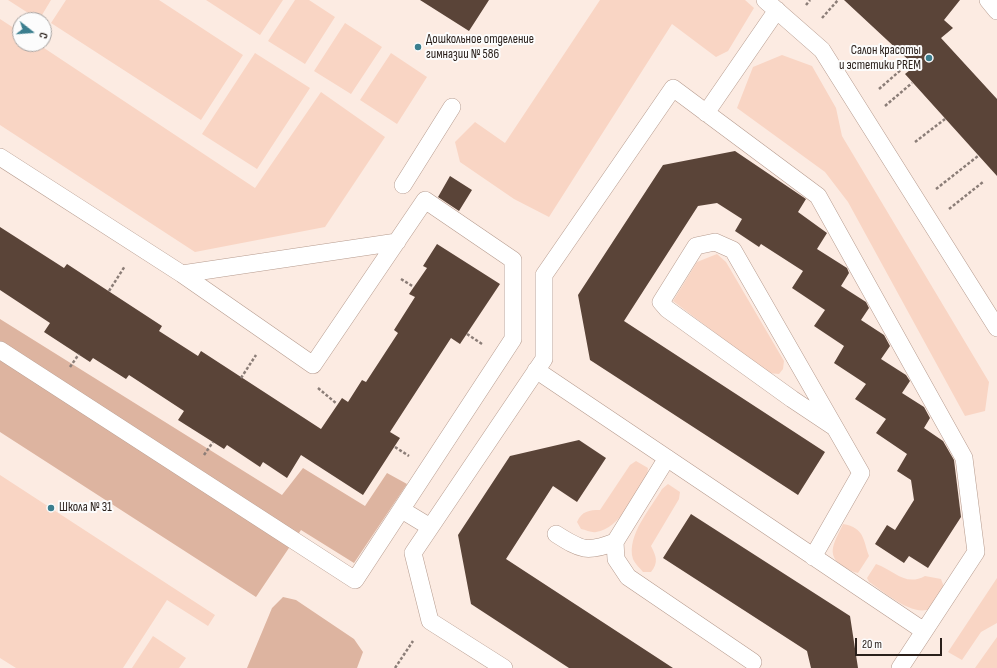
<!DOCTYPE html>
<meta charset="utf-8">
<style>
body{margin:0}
#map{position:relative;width:997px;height:668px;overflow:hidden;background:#fcebe2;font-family:"Sofia Sans Condensed",sans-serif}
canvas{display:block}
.north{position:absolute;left:12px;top:12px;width:40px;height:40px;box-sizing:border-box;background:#fcfcfc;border:1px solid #a8a4a2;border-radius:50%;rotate:107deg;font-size:11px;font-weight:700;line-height:16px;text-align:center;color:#2a201b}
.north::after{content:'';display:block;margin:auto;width:14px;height:18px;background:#3b7e8e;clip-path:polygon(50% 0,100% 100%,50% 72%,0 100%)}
.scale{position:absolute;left:855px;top:638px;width:87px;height:18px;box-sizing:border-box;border:2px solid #2a201b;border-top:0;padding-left:5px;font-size:12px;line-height:14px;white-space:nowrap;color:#2a201b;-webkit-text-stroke:3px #fcfcfc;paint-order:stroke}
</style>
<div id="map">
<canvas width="997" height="668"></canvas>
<div class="north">С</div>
<div class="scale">20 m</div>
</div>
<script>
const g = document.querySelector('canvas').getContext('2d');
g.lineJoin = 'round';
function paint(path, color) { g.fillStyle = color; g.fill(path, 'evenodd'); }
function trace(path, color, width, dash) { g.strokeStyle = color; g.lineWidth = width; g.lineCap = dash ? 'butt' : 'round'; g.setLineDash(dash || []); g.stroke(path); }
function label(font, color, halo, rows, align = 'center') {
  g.font = font + ' "Sofia Sans Condensed",sans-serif'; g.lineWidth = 4; g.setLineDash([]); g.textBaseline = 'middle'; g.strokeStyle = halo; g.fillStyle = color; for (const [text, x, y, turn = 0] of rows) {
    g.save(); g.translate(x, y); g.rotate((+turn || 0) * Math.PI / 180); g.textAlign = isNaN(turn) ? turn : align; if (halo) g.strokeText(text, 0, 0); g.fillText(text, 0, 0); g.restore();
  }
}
paint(new Path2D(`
 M8,0H51L39,20Z
 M66,0H159L243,55L201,120L51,23Z
 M206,0H283L260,35Z
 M295,0H309L335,17L305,64L268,41Z
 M600,0H745L754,8L728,51L716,57L672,24L549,217L514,199L460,162L455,142L475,122L505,143Z
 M0,19L20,32V44H38L255,188L321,92L385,137L325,227L195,252L0,125Z
 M345,23L382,47L351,94L314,71Z
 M255,53L310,88L257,169L202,134Z
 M391,53L427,77L397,124L360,100Z
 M782,55L812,66L836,108L842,136L989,382L985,411L965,416L848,202L825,172L737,108L753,67Z
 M717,254L726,262L784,361L783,369L779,374L768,373L673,301L697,262Z
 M636,461L648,468L647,476C634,495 621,528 596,532C592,533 586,530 581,529L577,522C582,511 589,510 600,510L630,465Z
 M0,475L215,615L208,626L167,600L123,668H16L0,658Z
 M668,484L680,492L679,499L651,546C656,556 659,562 651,572H643C640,568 635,564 633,559C626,536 651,508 662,489Z
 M843,524C865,528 863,540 869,556L858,573C852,572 848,569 843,566C824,555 836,540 843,524Z
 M876,564C894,570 905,587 925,576L941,579L944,587C942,592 940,600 937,604C919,624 885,592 869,582L867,578Z
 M997,578V623L981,632L962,660L948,652Z
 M153,636L186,658L179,668H132Z
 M997,637V668H975Z`), '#f9d5c4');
paint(new Path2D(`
 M0,319L282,495L303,468L365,506L387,473L407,484L354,563L301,530L256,597L0,432Z
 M283,597L296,600L354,639L363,652L357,668H247L272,608Z`), '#ddb4a0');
paint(new Path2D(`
 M420,0H489L469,31Z
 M844,0H960L944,20L953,28L941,38L997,99V176L905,74L915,66Z
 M735,151L806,199L798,212L827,233L817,249L847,268L849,273L841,286L866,302L869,308L861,320L884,335L890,346L881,359L906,375L910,381L902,393L924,407L930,418L924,428L943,441L954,460L961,517L928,568L909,556L904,563L875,544L887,525L895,530L914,500L911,480L897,471L907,454L876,433L886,419L855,399L866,384L834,363L844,346L814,326L825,310L792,288L803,271L761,244L759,247L735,231L742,219L717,203L698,206L624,321L825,452L798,495L590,360L578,295L663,165Z
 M450,176L472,190L459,211L438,197Z
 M0,227L64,268L67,264L162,326L159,331L198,356L201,351L321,429L342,398L348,402L362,380L366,382L398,333L394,330L415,297L409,294L427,268L423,266L437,244L500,284L460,344L451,338L390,432L400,438L363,495L301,455L287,478L263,462L260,467L227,445L224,449L178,420L184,411L129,375L126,379L93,358L90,362L44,332L50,323L0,290Z
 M579,440L606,458L577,502L553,486L506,559L673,668H569L471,604L458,535L510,456Z
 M691,514L850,616L858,668H811L807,651L663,558Z`), '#5a4438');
const lane = new Path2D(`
 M765,0L822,50L997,328
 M988,0L997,11
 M706,113L777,10
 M0,157L182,274L313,365L425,200L513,260V339L355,580L0,350
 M403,185L452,107
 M182,274L397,242
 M536,370L924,631
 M667,458L615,542L616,559L628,577L753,662
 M402,510L430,527
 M556,534C581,550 587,553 615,542
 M813,557L861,473L733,250L715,242L696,246L661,302L667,309L792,399L834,427
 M504,668L430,621L413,553L544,359V275L673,88L818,196L964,458L976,552L900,668`);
trace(lane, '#b69b8e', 18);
trace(new Path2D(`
 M806,5L810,0
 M822,18L838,0
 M879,89L910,62
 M885,106L912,83
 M915,142L945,119
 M936,189L978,156
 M949,209L983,182
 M401,279L414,287
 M109,291L125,266
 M467,334L482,344
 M70,367L79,354
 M241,378L256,355
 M318,388L337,404
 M395,447L409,456
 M204,455L213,442
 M395,668L413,641`), '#8b7d77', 2.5, [3, 2]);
trace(lane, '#fff', 17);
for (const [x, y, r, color] of [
 [418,47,4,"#3b7e8e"],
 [929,58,4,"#3b7e8e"],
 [51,508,4,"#3b7e8e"]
]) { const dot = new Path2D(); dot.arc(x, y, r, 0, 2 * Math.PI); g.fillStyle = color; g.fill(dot); trace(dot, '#fcfcfc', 1.5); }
label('13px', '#2a201b', '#fcfcfc', [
 ["Дошкольное отделение",426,40],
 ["гимназии № 586",426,55],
 ["Салон красоты",921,51,"right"],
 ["и эстетики PREM",921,66,"right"],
 ["Школа № 31",59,508]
], 'left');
</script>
